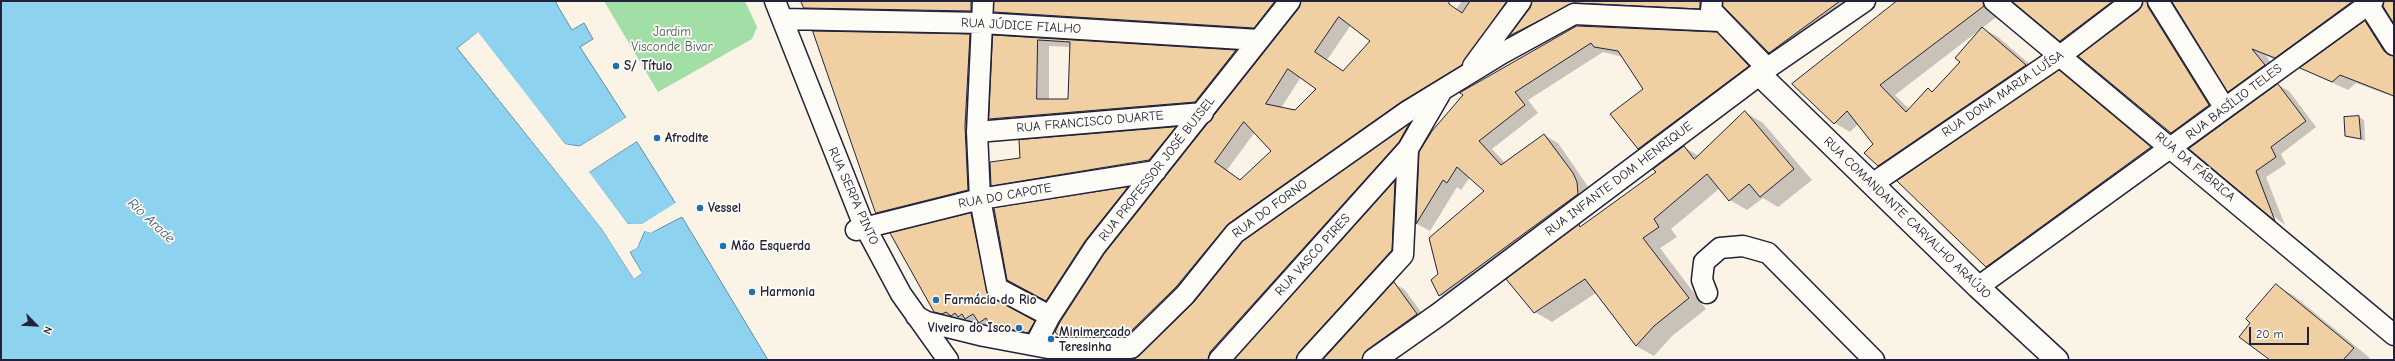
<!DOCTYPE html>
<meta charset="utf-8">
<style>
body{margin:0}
#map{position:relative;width:2395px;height:361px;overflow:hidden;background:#faf3e6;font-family:"Comic Neue",sans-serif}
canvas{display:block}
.frame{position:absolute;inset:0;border:2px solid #22223b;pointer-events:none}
.north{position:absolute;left:16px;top:305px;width:40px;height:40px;-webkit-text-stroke:3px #fdfcf7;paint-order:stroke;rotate:114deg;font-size:11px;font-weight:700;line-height:16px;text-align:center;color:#22223b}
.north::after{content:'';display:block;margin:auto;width:14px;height:18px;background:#22223b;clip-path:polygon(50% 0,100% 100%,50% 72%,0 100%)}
.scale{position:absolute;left:2249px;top:327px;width:60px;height:18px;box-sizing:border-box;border:2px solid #22223b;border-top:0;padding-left:5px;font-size:12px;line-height:14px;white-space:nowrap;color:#22223b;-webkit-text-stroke:3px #fdfcf7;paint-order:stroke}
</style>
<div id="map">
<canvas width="2395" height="361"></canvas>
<div class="frame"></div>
<div class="north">N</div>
<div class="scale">20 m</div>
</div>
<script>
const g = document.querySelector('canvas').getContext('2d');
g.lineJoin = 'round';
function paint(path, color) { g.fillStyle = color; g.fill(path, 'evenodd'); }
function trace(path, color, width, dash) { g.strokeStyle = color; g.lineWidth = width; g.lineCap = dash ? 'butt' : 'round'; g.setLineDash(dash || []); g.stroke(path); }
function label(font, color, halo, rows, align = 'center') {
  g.font = font + ' "Comic Neue",sans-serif'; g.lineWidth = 3.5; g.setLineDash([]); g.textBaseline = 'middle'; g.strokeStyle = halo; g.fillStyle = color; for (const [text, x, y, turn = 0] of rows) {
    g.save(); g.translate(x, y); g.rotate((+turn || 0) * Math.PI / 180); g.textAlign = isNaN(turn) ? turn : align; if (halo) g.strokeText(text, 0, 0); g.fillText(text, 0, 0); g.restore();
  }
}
paint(new Path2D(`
 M604,1H745L757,27L752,39L658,92Z`), '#a1dfa7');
const water = new Path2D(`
 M1,1H558L556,3L572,30L584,23L593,39L580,47L626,118L580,146L565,144L477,33L457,48L602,229L634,279L642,273L630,252L637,248L645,231L651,233L682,217L768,360H1Z
 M637,142L676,204L641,225L628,224L589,173Z`);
paint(water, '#8dd2ef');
trace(water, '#628ca7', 1);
paint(new Path2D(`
 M478,32L565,144L579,147L627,117V119L580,148L564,146L477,35L460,48L604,228L635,276L640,273L628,251L635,246L644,230L650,231L669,221L651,233L644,231L637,248L629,252L642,273L634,279L602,229L458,48Z
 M637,140L589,172L628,224H642L677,202V206L641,227L627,226L587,173Z`), '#faf3e6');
paint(new Path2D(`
 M802,1H984V20L822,17L805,7Z
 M994,1H1296L1267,35L1008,19L995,12Z
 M1301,1H1443L1456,9L1462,1H1527L1475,72L1241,231L1140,343H1073L1060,336L1300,9ZM1351,25L1371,41L1344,72L1327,60ZM1301,77L1318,89L1296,111L1281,108ZM1255,132L1273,151L1241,181L1227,170Z
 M1533,1H1716L1713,15L1588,9L1523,43L1511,36Z
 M1724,1H1863L1782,60L1769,52Z
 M1899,1H2004L1999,15L1895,95L1909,109L1928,89L1933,92L1961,62L1982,28L1998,37L2041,74L1894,174L1878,165L1875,144L1858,124L1850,132L1835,123Z
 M2013,1H2140L2076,49L2061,41Z
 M2144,1H2167L2224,114L2187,142L2171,133L2140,10Z
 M2173,1H2374L2291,66L2266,56L2279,74L2244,100L2229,91Z
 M2365,22L2380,31L2394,52V97L2356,83L2348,90L2301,68Z
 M1577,27L1716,33L1730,42L1762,74L1652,157L1638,149L1644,89L1623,57L1603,52L1528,100L1538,113L1492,149L1505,163L1544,135L1558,143L1591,191L1454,303L1440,295L1433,280L1439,275L1486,191L1470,177L1461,190L1457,187L1430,231L1417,224L1420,153Z
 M970,35L986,45L984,199L893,222L877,213Z
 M994,36L1236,51L1247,57L1207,108L1001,125L990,119ZM1049,46L1071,47L1069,100H1049Z
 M2059,72L2076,81L2167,157L2003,275L1987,266Z
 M2278,85L2289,91L2316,127L2281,154L2286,164L2266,177L2285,225L2190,149Z
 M1745,112L1763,123L1812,180L1778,207L1763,198L1747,210L1730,200L1720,188L1671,229L1677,237L1660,248L1706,309L1672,336L1654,356L1636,346L1596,293L1552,322L1535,312L1579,226L1581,227L1657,173L1684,147L1699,156Z
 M2359,117L2364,120L2365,141L2346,135Z
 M1409,126L1419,131L1220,360H1132L1140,357L1195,303L1244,242Z
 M1175,128L1191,137L1165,169L1008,194L992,185L1021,159L1020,141Z
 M1395,182L1405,188L1402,256L1308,360H1236Z
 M1128,188L1138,194L1057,306L1019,286L995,209Z
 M971,214L983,221L1000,302L1046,329L1041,339L1003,332L995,327L992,329L982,324L978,326L966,321L964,322L957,319H948L935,311Z
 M1394,284L1404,289L1427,320L1375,360H1324Z
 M2277,286L2293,295L2370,358L2368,360H2272Z`), '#0003');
const building = new Path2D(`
 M801,1H971V11L804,8Z
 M994,1H1275L1254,28L994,12Z
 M1301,1H1449V4L1462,13L1470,1H1507L1462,65L1401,102L1228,224L1176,287L1126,336H1059L1055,332L1060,322L1104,254L1299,8ZM1339,17L1370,41L1343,71L1315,52ZM1288,69L1316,89L1295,110L1266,104ZM1244,122L1271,151L1240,180L1215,162Z
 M1532,1H1700V9L1574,3L1509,36L1530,8Z
 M1723,1H1840L1769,53L1723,6Z
 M1897,1H1983L1984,6L1880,85L1906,112L1928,88L1932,92L1960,62L1955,58L1982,27L2026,65L1878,166L1864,153L1873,144L1847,111L1834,124L1792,84Z
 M2012,1H2113L2060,41Z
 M2143,1H2147L2148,7L2209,105L2171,133L2078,56L2139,10Z
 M2172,1H2353L2275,58L2252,49L2265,65L2228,92Z
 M2384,1H2394V24L2383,6Z
 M2365,21L2384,51L2394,56V96L2340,75L2332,82L2300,68Z
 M1577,26L1717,32L1749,66L1638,149L1610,114L1643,89L1618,51L1594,47L1591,43L1515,92L1525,105L1479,141L1501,165L1544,134L1573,173L1577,182L1578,194L1439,296L1431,280L1438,274L1429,238L1484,191L1457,167L1447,183L1443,180L1416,224L1419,152L1432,131L1463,95L1460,93Z
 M813,31L970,34L965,126L968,190L876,213Z
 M993,35L1236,50L1195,102L989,119ZM1038,40L1070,42L1068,99H1037Z
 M2059,70L2151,147L1986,267L1897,181Z
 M2278,84L2306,121L2271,147L2276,157L2256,171L2275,221L2189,149Z
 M1745,111L1794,169L1760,197L1749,184L1729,201L1707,174L1654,219L1659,227L1643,238L1689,298L1654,326L1636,346L1585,279L1534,313L1506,279L1579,224L1580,227L1656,172L1653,169L1684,146L1694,159Z
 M2359,116L2361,139L2345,136L2344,117Z
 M1409,124L1399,142L1210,352L1208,360H1082H1131L1139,356L1194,302L1243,241Z
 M1176,127L1149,160L991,186L990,162L1020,158L1019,140Z
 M1395,181L1392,250L1299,352L1296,360H1234Z
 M1128,187L1085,241L1046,301L1007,280L994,208Z
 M971,213L988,295L1035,321L1028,333L990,325L986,318L979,323L973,314L965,319L962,314L958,317L955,313L951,316L946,312L942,314L934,312L890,233Z
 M1394,282L1417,314L1367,350L1362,360H1323Z
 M2276,284L2354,348L2343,360H2270L2239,337L2250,323L2246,319Z`);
paint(building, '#f0d0a2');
trace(building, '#22223b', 1);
const minor = new Path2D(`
 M775,1L862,221L901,294L948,360
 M983,1L977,132L980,199L997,288L1050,316
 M1712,1L1711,10L1767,68
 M1994,1L2394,335
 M2158,1L2224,107
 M2366,1L2394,45
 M783,19L982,23L1259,40
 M1473,66L1521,1
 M1759,74L1865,1
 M977,132L1203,113
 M1872,184L2060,56L2132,1
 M856,230L980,199L1156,171
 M1978,287L2373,1
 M1707,293L1702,280L1704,262L1720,248L1743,246L1768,253L1874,360
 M916,316L927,322L984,336L1048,348
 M1035,345L1050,316L1095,247L1290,1
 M1049,348H1131L1185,295L1235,233L1408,111L1501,54L1574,14L1720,21
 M1219,360L1408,149
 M1307,360L1403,255L1408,149L1440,94`);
const major = new Path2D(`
 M1374,360L1438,315L1759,74L1978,287L2057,360`);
trace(minor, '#22223b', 23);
trace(major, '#22223b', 25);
trace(minor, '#fdfcf7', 20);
trace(major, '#fdfcf7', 22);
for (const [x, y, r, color] of [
 [616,66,4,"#1f6fb2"],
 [657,138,4,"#1f6fb2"],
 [700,208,4,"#1f6fb2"],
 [723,246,4,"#1f6fb2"],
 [752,292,4,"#1f6fb2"],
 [936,300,4,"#1f6fb2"],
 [1019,328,4,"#1f6fb2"],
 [1051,339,4,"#1f6fb2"]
]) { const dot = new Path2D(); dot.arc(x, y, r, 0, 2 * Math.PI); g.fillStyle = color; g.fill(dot); trace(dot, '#fdfcf7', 1.5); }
label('13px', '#22223b', '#fdfcf7', [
 ["RUA JÚDICE FIALHO",1021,26,3],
 ["RUA DONA MARIA LUÍSA",2003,94,-34],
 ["RUA BASÍLIO TELES",2234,102,-37],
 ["RUA FRANCISCO DUARTE",1090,122,-5],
 ["RUA DA FÁBRICA",2195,167,40],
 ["RUA PROFESSOR JOSÉ BUISEL",1157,169,-52],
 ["RUA INFANTE DOM HENRIQUE",1619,179,-37],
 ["RUA SERPA PINTO",853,196,66],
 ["RUA DO CAPOTE",1005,196,-10],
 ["RUA DO FORNO",1270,209,-36],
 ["RUA COMANDANTE CARVALHO ARAÚJO",1907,218,44],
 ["RUA VASCO PIRES",1313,255,-48]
]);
label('13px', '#485b5b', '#fdfcf7', [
 ["Jardim",672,32],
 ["Visconde Bivar",672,47]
]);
label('bold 13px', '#22223b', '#fdfcf7', [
 ["S/ Título",624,66],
 ["Afrodite",665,138],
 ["Vessel",708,208],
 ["Mão Esquerda",731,246],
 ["Harmonia",760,292],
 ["Farmácia do Rio",944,300],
 ["Viveiro do Isco",1011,328,"right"],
 ["Minimercado",1059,332],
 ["Teresinha",1059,347]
], 'left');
label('italic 14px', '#425771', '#fdfcf7', [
 ["Rio Arade",151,221,43]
]);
</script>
